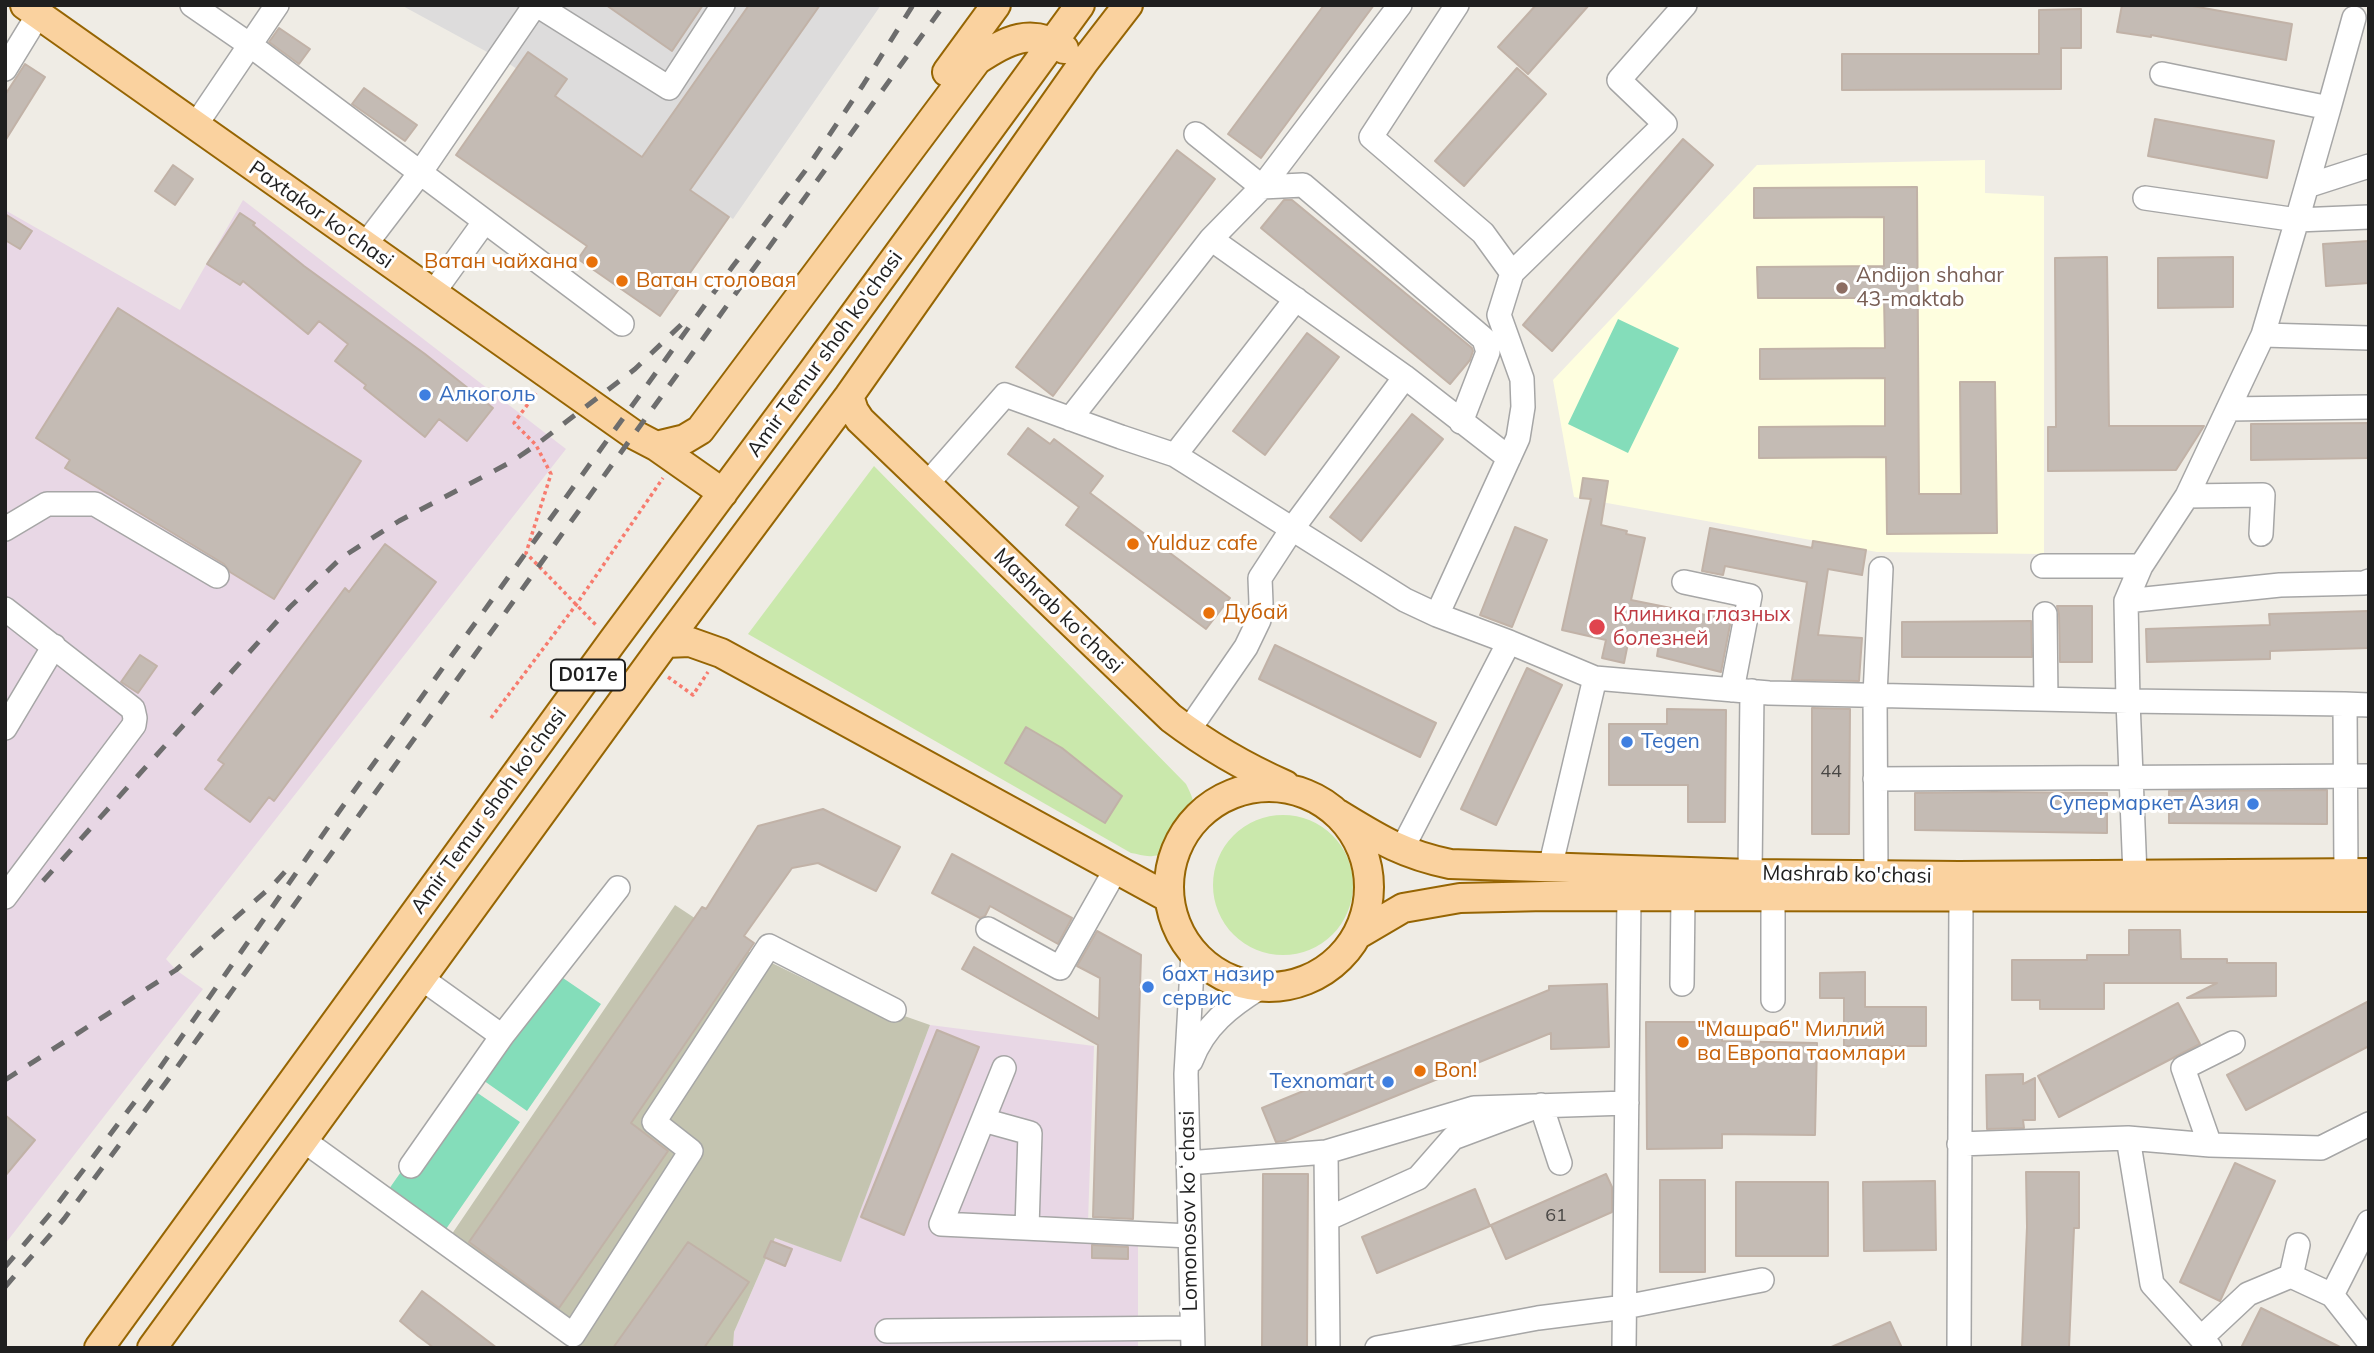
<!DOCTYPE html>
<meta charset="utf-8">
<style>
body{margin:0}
#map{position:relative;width:2374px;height:1353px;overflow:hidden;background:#efece5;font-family:Mulish,sans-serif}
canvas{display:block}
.frame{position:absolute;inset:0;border:7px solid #1f1f1f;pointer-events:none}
</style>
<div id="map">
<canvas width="2374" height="1353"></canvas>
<div class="frame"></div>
</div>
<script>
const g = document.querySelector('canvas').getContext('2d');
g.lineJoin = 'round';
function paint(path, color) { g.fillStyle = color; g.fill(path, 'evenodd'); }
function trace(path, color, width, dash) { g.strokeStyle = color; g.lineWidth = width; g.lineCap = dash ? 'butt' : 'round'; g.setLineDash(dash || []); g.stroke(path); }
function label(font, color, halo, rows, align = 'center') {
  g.font = font + ' Mulish,sans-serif'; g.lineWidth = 6; g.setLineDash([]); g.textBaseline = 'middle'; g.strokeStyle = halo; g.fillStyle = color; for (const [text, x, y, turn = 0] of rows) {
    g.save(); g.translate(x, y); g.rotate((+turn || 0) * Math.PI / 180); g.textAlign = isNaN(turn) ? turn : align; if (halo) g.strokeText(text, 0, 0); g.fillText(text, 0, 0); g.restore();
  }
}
paint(new Path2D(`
 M401,5H881L733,219L511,65Z`), '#dddcdc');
paint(new Path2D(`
 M243,200L566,449L166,959L176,970L203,989L5,1244V210L180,310Z
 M930,1025L1094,1046L1088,1222L1138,1225V1348H733L734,1332L775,1238L841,1261Z`), '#e8d7e5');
paint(new Path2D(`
 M1985,160V193L2044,196V554L1877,552L1574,497L1553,380L1757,165Z`), '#fefedf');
paint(new Path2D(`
 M675,905L737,946L819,986L930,1025L841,1262L775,1238L734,1332L733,1348H575L439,1253Z`), '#c4c4b0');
paint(new Path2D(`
 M874,466L1186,784C1191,794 1196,804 1194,816C1191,834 1172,855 1153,856C1146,857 1138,854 1131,853L748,634Z
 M1213 885a70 70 0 1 1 140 0a70 70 0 1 1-140 0Z`), '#cae8ac');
paint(new Path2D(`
 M1618,319L1679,348L1628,453L1568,424Z
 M544,965L601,1004L527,1111L470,1071Z
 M463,1083L520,1122L446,1229L389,1189Z`), '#84ddba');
const building = new Path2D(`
 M606,5H703L672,51Z
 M749,5H820L690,190L729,217L660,316L578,259L587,246L456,155L528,52L567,79L555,96L642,157Z
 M1324,5H1374L1261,158L1228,134Z
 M1536,5H1589L1528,74L1498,47Z
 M2122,5H2187L2292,24L2286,60L2151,35V37L2117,32Z
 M2081,9V48H2061V89L1842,90V54H2039V10Z
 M279,28L310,49L299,64L269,42Z
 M25,64L45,77L5,141V95Z
 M1517,68L1546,94L1464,186L1435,161Z
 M364,88L417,125L405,141L352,104Z
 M2155,119L2274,141L2267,178L2148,156Z
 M1683,139L1713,165L1552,351L1523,325Z
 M1177,150L1215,179L1053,396L1016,367Z
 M173,165L193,179L175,205L155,191Z
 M1917,187L1919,494H1961L1960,382H1995L1997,533L1887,534L1886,457L1759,458V427L1885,426V378L1760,379V349L1885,348L1884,298H1758L1757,267L1884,266V217L1754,218V188Z
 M1284,200H1292L1472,348L1473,351L1470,360L1450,384L1261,228Z
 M240,213L255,223L253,225L304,266L425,354L493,408L467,441L439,419L425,437L364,388L366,385L335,361L348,344L319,321L308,334L243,281L240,285L207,264Z
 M5,214L32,231L20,249L5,240Z
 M2369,241V283L2326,286L2323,244Z
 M2107,257L2109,426H2204L2176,470L2048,471V427H2056L2055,258Z
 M2233,257V307L2158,308V258Z
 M118,308L361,461L274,599L230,572L224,564L65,468L70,460L36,438Z
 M1307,333L1339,357L1265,455L1233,431Z
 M1412,414L1443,439L1361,541L1330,517Z
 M2369,423V458L2251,460V424Z
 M1028,428L1050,444L1054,439L1103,476L1090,493L1230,598L1206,629L1066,525L1079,507L1008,454Z
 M1583,478L1608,481L1601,525L1627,531L1626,534L1645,538L1631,600L1731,620L1721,672L1657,656L1659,644L1629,638L1624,663L1602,658L1606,640L1562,630L1591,499L1580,498Z
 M1515,527L1547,540L1512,627L1480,615Z
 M1710,528L1812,548L1813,541L1866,550L1862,575L1828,569L1818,635L1862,638L1859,681L1792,680L1807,582L1725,566L1723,575L1702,571Z
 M385,544L436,582L274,801L269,797L250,822L205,789L224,764L218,760L345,588L349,592Z
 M2057,606H2092V662H2060L2059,614Z
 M2369,611V648L2270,651V659L2147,662L2146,629L2270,625L2269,614Z
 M2031,621L2032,657H1902V622Z
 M1275,645L1436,723L1420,757L1259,679Z
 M140,655L157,666L138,693L121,682Z
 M1527,668L1562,685L1496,825L1461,809Z
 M1812,708L1850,709L1849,834H1812Z
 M1667,709L1726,710L1725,822H1688V785H1609V724H1667Z
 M1026,727L1062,748L1122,796L1105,823L1005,763Z
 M2327,790V824L2169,823V791Z
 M1994,792L2107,793V833L1915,830V793Z
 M823,809L900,847L876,891L818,863L792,868L744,936L754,943L631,1123L668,1151L559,1308L469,1242L702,907L706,909L758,826Z
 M952,854L1072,918L1058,944L990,906L985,916L980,918L932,893Z
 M2129,930H2180L2181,959H2227V963H2276V996L2187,998L2217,983H2104V1009H2040V1000H2012V960H2087V955H2129Z
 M1097,931L1141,955L1133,1219L1093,1217L1098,1045L962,969L974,947L1099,1019L1100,978L1077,966Z
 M1865,972V1007H1926V1046H1844V998H1820V973Z
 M1607,984L1609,1047L1551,1049V1033L1285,1141L1276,1142L1262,1108L1549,990V986Z
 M2369,1001V1046L2246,1110L2227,1075Z
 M2178,1003L2200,1044L2059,1117L2038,1076Z
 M1646,1022H1722V1041L1817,1043L1815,1135L1722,1134V1148L1647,1149Z
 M937,1030L979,1047L904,1235L861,1217Z
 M2023,1074V1084L2035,1078V1120H2023L2024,1128L1987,1129L1986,1075Z
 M5,1115L35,1140L5,1176Z
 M2235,1163L2275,1181L2220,1301L2180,1282Z
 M2026,1172H2079V1228H2074L2069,1348H2022L2027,1227Z
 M1263,1174H1308L1307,1348H1262Z
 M1606,1174L1612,1187V1212L1506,1259L1491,1225Z
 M1660,1180H1705V1272H1660Z
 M1935,1181L1936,1250L1864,1251L1863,1182Z
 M1736,1182H1828V1256H1736Z
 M1475,1189L1490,1226L1377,1273L1362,1237Z
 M771,1241L792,1249L785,1266L764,1257Z
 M688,1242L749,1282L704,1348H613Z
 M1092,1245L1128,1247V1259L1092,1258Z
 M422,1291L442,1306L497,1348H434L418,1336L400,1321Z
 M2261,1308L2342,1348H2241Z
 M1890,1322L1902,1348H1829Z`);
paint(building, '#c4bbb4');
trace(building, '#c1b2a7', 2);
const minor = new Path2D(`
 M192,5L250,45L622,324
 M537,5L669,88L723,5
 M1457,5L1371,137L1483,233L1512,273L1499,315L1522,379L1523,407L1518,438L1437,615L1509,642L1595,678
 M5,69L38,15
 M2162,74L2329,108L2297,220L2369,217
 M2329,108L2354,18
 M195,126L277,5
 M1196,134L1262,187L1303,185L1484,339L1488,352L1461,422
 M2307,186L2369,166
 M2145,198L2297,220L2263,335
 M1211,239L1262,187L1400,5
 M365,245L420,173L535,5
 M1512,273L1665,124L1619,80L1685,5
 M433,293L485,221
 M2228,409L2369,407
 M1070,419L1211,239L1405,377L1509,458
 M1175,455L1296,299
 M927,484L1005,395L1121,437L1175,455L1405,600L1437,615
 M2187,496L2263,495L2261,534
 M5,529L47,504H95L217,576
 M2043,566H2141
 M1684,582L1750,596L1732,690
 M2126,601L2280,585L2364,583L2369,581
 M5,609L133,709L135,718L134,725L5,897
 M2045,614L2046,699
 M2345,704L2128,701L2126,601L2141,566L2187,496L2263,335L2369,338
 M5,728L54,646
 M1188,731L1246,647L1259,620L1261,603L1260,578L1292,529L1405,377
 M1875,779L2369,776
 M1401,851L1509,642
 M1550,868L1595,678L1769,693L2128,701L2135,875
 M2346,873L2345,704L2369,705
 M1750,874L1752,691
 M1876,874L1875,695L1881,569
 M1773,897V1000
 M988,929L1060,968L1116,869
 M421,978L502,1036
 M1682,984L1683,897
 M1191,1061C1204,1026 1230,1006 1261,987
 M983,1120L1004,1068
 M2128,1138L2210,1145L2321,1148L2369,1124
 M303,1140L573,1335L691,1151L654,1122L769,946L894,1010
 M1959,1144L2128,1138L2152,1284L2210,1348
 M2210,1145L2183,1068L2233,1043
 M1326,1152L1474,1108L1627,1103
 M1188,1163L1326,1152L1328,1348
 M411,1166L502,1036L618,888
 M1327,1219L1418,1178L1453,1138L1541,1105L1560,1163
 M1027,1228L1030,1133L983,1120L941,1224C1024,1228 1107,1232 1190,1236
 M2298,1245L2291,1276L2332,1295L2369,1342
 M2332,1295L2369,1222
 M887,1331L1192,1328
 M2201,1338L2248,1294L2291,1276
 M1193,1348L1186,1074L1193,952
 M1377,1348L1538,1318L1625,1307L1762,1280
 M1624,1348L1629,897
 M1959,1348L1961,898`);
const major = new Path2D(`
 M25,5L633,434L656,446L723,493
 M947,72L996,5
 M849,396L854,411L860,420L1171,718C1208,746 1242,766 1285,785
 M656,446L685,439L700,430L977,60C1007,40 1031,27 1064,49
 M665,643L690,642L721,653L1169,898
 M1169 887a100 100 0 1 1 200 0a100 100 0 1 1-200 0Z
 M1338,814C1379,839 1402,854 1450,864L1750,874L1959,876L2369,873
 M1357,935L1403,908L1460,898L1546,896L2369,897
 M99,1348L612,642L813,371L1080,5
 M152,1348L665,643L849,396L1084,62L1128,5`);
trace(minor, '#a6a6a6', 26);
trace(major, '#966503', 32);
trace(new Path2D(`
 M536,393L514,423L536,445L551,474L526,553L597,626
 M668,677L693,695L708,672
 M491,718L576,605L663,478`), '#f77b6e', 3.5, [3.5, 3.5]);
trace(minor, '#fff', 23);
trace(major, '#fad29f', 28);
trace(new Path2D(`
 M43,881L290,607L341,558L399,521L511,462L536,445L635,369L685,321
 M5,1080L176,970L273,885L291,865
 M5,1267L50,1214L155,1075L338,813L733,266L805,171L863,85L913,5
 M5,1287L64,1219L167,1081L944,5`), '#6d6d6d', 5, [14, 14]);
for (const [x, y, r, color] of [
 [592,262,7,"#e8710a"],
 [622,281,7,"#e8710a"],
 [1842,288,7,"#8d6e63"],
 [425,395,7,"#3f7fe0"],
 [1133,544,7,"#e8710a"],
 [1209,613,7,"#e8710a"],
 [1597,627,9,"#e0444e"],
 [1627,742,7,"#3f7fe0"],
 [2253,804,7,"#3f7fe0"],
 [1148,987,7,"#3f7fe0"],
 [1683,1042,7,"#e8710a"],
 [1420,1071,7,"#e8710a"],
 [1388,1082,7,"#3f7fe0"]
]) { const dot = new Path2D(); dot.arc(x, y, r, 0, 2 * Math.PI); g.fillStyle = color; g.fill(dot); trace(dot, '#fff', 2.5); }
label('18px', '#484644', null, [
 ["44",1831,772],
 ["61",1556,1216]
]);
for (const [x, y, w] of [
 [588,675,74]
]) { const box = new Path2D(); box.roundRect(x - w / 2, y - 15.5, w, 31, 5); g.fillStyle = '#fff'; g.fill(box); trace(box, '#1f1f1f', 2); }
label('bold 19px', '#1f1f1f', null, [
 ["D017e",588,675]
]);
label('21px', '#1f1f1f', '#fff', [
 ["Paxtakor ko'chasi",321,215,35],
 ["Amir Temur shoh ko'chasi",825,354,-54],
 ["Mashrab ko'chasi",1058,611,44],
 ["Amir Temur shoh ko'chasi",489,811,-54],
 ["Mashrab ko'chasi",1847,875,1],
 ["Lomonosov koʻchasi",1189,1211,-91]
]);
label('21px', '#c56008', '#fff', [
 ["Ватан чайхана",578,262,"right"],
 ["Ватан столовая",636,281],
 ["Yulduz cafe",1147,544],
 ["Дубай",1223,613],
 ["\"Машраб\" Миллий",1697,1030],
 ["ва Европа таомлари",1697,1054],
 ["Bon!",1434,1071]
], 'left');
label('21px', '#785e54', '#fff', [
 ["Andijon shahar",1856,276],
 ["43-maktab",1856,300]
], 'left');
label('21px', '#366cbe', '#fff', [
 ["Алкоголь",439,395],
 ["Tegen",1641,742],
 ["Супермаркет Азия",2239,804,"right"],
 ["бахт назир",1162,975],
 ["сервис",1162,999],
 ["Texnomart",1374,1082,"right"]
], 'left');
label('21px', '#be3a42', '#fff', [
 ["Клиника глазных",1613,615],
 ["болезней",1613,639]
], 'left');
</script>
